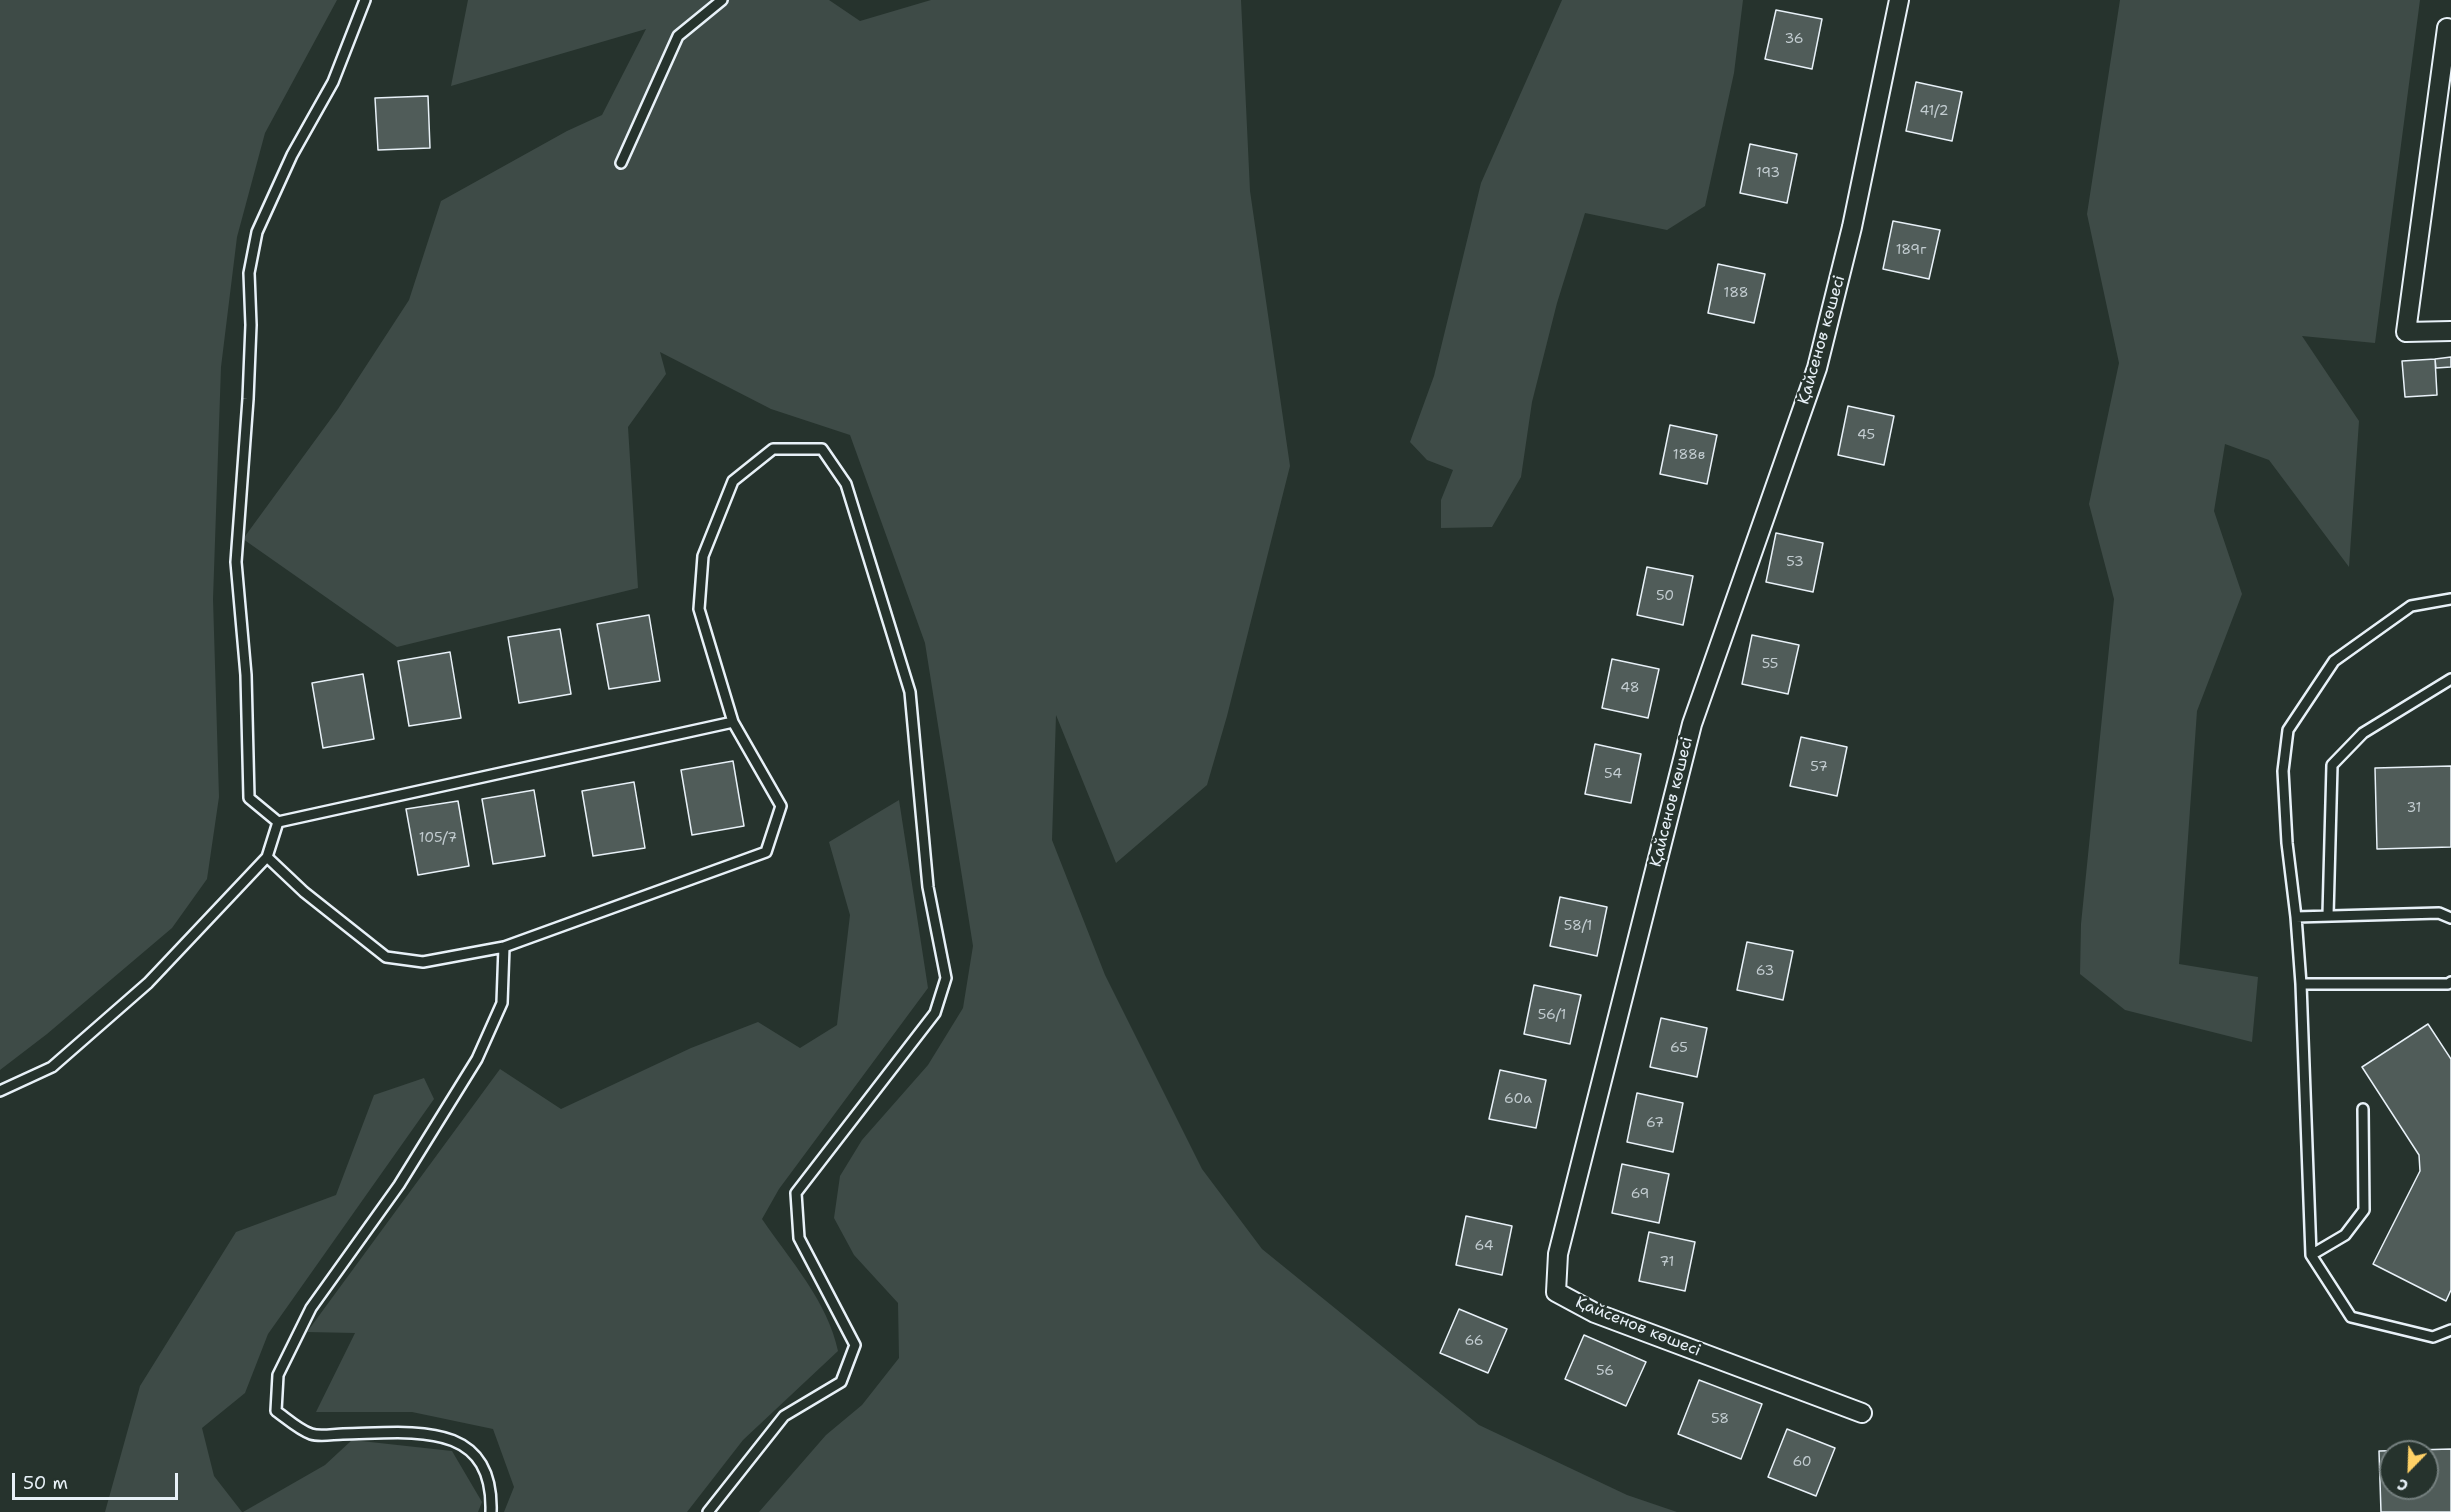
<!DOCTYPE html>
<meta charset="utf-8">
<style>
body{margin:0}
#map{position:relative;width:2451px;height:1512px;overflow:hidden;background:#26332d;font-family:"Shantell Sans",sans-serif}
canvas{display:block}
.north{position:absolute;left:2379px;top:1440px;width:60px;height:60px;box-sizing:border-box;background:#26332d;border:2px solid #747f7e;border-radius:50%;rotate:203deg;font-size:16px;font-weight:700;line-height:24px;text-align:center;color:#e8f1f8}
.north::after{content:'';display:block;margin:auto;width:21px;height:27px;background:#ffd166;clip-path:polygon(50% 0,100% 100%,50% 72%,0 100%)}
.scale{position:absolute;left:12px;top:1473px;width:166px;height:27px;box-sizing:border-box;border:3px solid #e8f1f8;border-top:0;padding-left:8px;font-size:18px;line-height:21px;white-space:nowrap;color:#e8f1f8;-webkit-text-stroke:4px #26332d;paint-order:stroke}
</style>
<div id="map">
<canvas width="2451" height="1512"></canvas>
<div class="north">С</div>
<div class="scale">50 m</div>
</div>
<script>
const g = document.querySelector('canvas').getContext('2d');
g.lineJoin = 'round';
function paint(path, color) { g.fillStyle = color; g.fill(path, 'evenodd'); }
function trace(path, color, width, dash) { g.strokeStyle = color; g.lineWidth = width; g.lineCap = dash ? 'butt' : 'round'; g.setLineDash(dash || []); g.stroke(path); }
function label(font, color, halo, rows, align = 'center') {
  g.font = font + ' "Shantell Sans",sans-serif'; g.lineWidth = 5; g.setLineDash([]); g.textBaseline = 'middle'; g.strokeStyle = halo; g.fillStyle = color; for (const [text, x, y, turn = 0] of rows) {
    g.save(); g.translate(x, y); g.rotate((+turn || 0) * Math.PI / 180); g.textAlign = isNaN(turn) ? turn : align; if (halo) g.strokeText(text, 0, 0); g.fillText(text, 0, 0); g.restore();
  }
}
paint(new Path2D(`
 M0,0H337L265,133L237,237L221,367L213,599L219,797L207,879L172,928L47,1034L0,1070Z
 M468,0H829L860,21L931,0H1241L1250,191L1290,466L1227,716L1207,785L1116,863L1056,715L1052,840L1105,975L1202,1169L1262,1249L1479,1425L1627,1495L1677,1512H759L826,1435L862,1405L899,1358L898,1303L854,1255L834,1218L840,1176L862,1140L928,1065L963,1008L973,946L925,643L850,435L771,409L660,352L666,374L628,427L638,588L397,647L243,539L338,409L409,300L441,201L567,131L602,115L646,29L451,86Z
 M1562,0H1743L1734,73L1705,206L1667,230L1585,213L1557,303L1532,402L1521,477L1492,527L1441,528V500L1453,470L1427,460L1410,442L1434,376L1481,183Z
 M2120,0H2420L2375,343L2302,336L2359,421L2349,567L2269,460L2225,444L2214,511L2242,594L2197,711L2179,964L2258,977L2252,1042L2125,1010L2080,974L2081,924L2114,599L2089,504L2119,363L2087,214Z
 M899,800L928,988L779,1189L762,1219C790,1260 828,1302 838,1351L743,1440L687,1512H504L514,1487L493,1429L412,1412H316L355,1333L307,1332L500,1069L561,1109L691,1048L758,1022L800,1048L837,1025L850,915L829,842Z
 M424,1078L434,1099L268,1334L245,1393L202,1428L214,1476L242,1512H105L140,1386L236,1232L336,1195L374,1095Z
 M352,1440L452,1451L482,1502L478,1512H243L325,1465Z`), '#3e4b47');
const building = new Path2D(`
 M1776,10L1822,19L1812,69L1765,59Z
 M1916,82L1962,92L1952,141L1906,131Z
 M428,96L430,148L378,150L375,98Z
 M1750,144L1797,154L1787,203L1740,193Z
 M1893,221L1940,230L1929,279L1883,269Z
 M1718,264L1765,274L1754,323L1708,313Z
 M2451,357V367L2436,368L2435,359Z
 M2435,359L2437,395L2405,397L2402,361Z
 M1848,406L1894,416L1884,465L1838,455Z
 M1670,425L1717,435L1707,484L1660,474Z
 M1776,533L1823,543L1813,592L1766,582Z
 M1647,567L1693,576L1683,625L1637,615Z
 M649,615L660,681L609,689L597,624Z
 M560,629L571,694L519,703L508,637Z
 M1752,635L1799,645L1788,694L1742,684Z
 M450,652L461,718L409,726L398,661Z
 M1612,659L1659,669L1648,718L1602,708Z
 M363,674L374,739L323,748L312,683Z
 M1801,737L1847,747L1837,796L1790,786Z
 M1595,744L1641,754L1631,803L1585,794Z
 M733,761L744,826L692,835L681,770Z
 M2451,766V847L2377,849L2375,768Z
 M634,782L645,848L593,856L582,791Z
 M534,790L545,856L493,864L482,799Z
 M458,801L469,866L418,875L406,809Z
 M1560,897L1607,907L1597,956L1550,946Z
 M1747,942L1793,951L1783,1000L1737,990Z
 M1534,985L1581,995L1570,1044L1524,1034Z
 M1661,1018L1707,1028L1697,1077L1650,1067Z
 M2428,1024L2451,1059V1290L2446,1301L2373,1264L2420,1171L2419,1155L2362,1067Z
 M1500,1070L1546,1080L1536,1128L1489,1119Z
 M1637,1093L1683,1103L1673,1152L1627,1142Z
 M1622,1164L1669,1174L1659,1223L1612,1213Z
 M1466,1216L1512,1226L1502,1275L1456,1265Z
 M1649,1232L1695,1242L1685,1291L1639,1281Z
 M1459,1309L1507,1329L1488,1373L1440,1353Z
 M1584,1335L1646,1362L1626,1406L1565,1379Z
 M1699,1380L1762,1404L1741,1459L1678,1434Z
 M1787,1429L1835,1448L1816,1496L1768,1477Z
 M2451,1449V1512H2381L2379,1451ZM2391,1452H2427V1488H2391Z`);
paint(building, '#505c59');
trace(building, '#e8f1f8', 1.5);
const lane = new Path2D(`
 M621,163L678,36L722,0
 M2451,599L2411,606L2334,661L2288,730L2283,771L2287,843L2296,917L2301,984L2311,1255L2351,1317L2433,1337L2451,1330
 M278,822L249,798L246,675L236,562L248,399L251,325L249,273L257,232L292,155L333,82L365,0
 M267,857L304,892L386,957L423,962L504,947L502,1003L477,1059L399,1185L311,1308L278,1375L276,1411C286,1418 299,1430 311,1434C320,1437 334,1434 343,1434C410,1433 494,1418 491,1512
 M2328,915L2332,765L2363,733L2451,679
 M2296,917L2439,913L2451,918
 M504,947L766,852L781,806L733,722L699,609L703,556L733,481L773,449H822L846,484L910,692L928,887L946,978L935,1013L796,1193L799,1238L855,1345L841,1382L784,1416L708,1512
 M2301,984H2448L2451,982
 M0,1091L52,1067L148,983L267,857L278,822L733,722
 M2311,1255L2345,1235L2364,1210L2363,1109`);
const street = new Path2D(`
 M2451,29L2447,28L2406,332L2451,331
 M1862,1413L1595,1313L1556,1292L1558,1254L1692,724L1817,368L1852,227L1899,0`);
trace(lane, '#e8f1f8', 14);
trace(street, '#e8f1f8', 22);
trace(lane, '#26332d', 9);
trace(street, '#26332d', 18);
label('14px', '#c2ccd0', null, [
 ["36",1794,39],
 ["41/2",1934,111],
 ["193",1768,173],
 ["189г",1911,250],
 ["188",1736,293],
 ["45",1866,435],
 ["188в",1689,455],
 ["53",1795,562],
 ["50",1665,596],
 ["55",1770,664],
 ["48",1630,688],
 ["57",1819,767],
 ["54",1613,774],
 ["31",2414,808],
 ["105/7",438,838],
 ["58/1",1578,926],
 ["63",1765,971],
 ["56/1",1552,1015],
 ["65",1679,1048],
 ["60а",1518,1099],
 ["67",1655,1123],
 ["69",1640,1194],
 ["64",1484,1246],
 ["71",1667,1262],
 ["66",1474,1341],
 ["56",1605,1371],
 ["58",1720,1419],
 ["60",1802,1462]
]);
label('16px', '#e8f1f8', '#26332d', [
 ["Қайсенов көшесі",1822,340,-74],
 ["Қайсенов көшесі",1672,802,-76],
 ["Қайсенов көшесі",1638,1327,22]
]);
</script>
